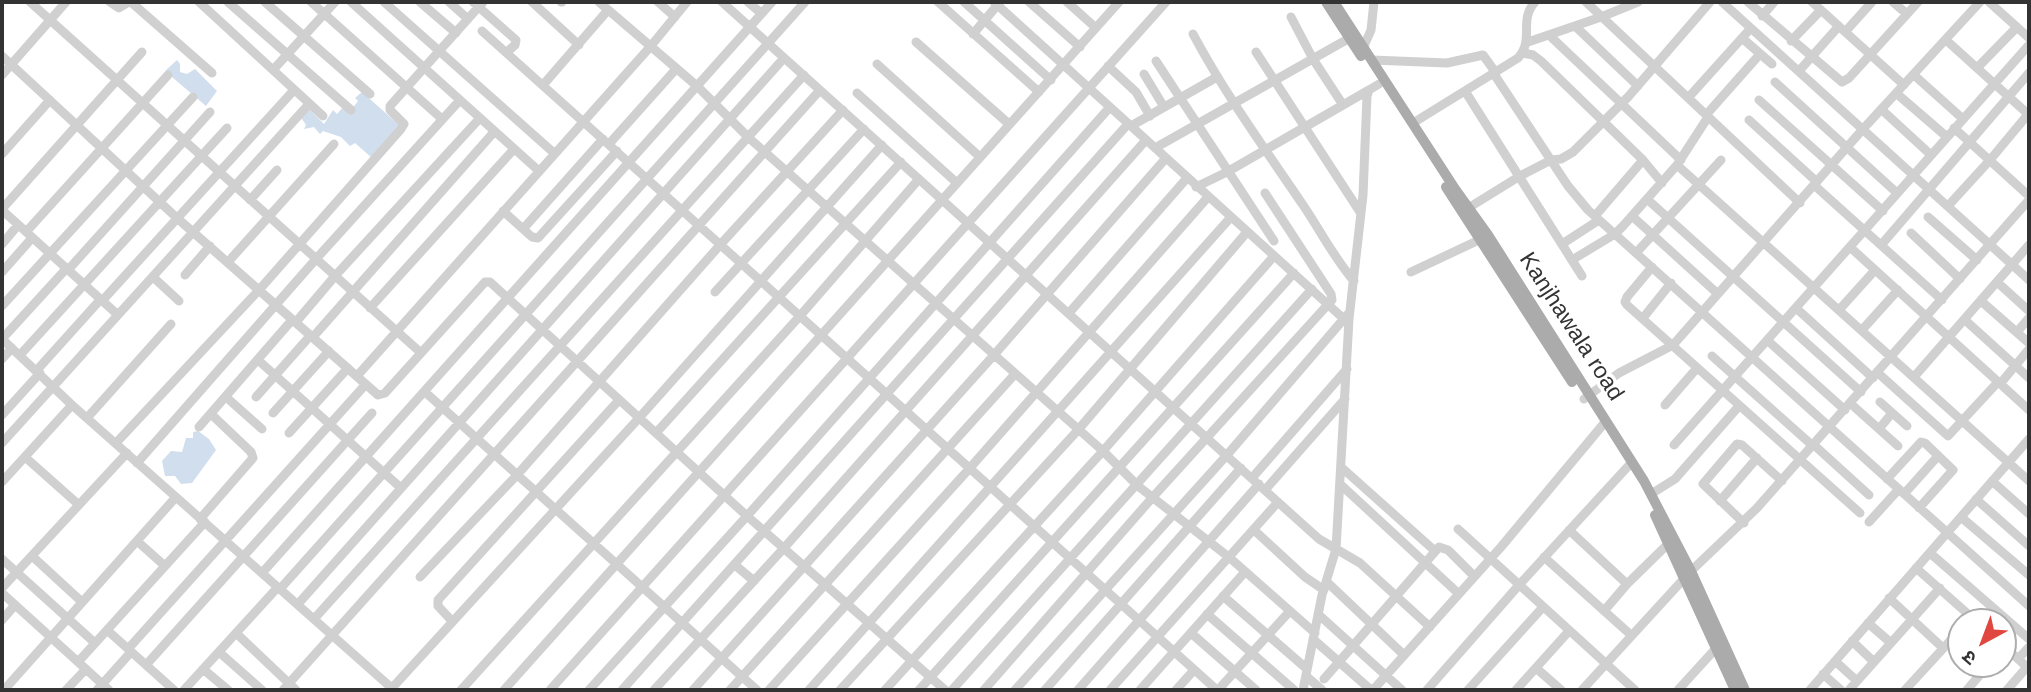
<!DOCTYPE html>
<meta charset="utf-8">
<style>
body{margin:0}
#map{position:relative;width:2031px;height:692px;overflow:hidden;background:#fff;font-family:Arial,"Noto Sans Devanagari",sans-serif}
canvas{display:block}
.frame{position:absolute;inset:0;border:4px solid #333;pointer-events:none}
.north{position:absolute;left:1947px;top:608px;width:70px;height:70px;box-sizing:border-box;background:#fff;border:2px solid #adadad;border-radius:50%;rotate:221deg;font-size:19px;font-weight:700;line-height:28px;text-align:center;color:#333}
.north::after{content:'';display:block;margin:auto;width:24px;height:32px;background:#e0483f;clip-path:polygon(50% 0,100% 100%,50% 72%,0 100%)}
</style>
<div id="map">
<canvas width="2031" height="692"></canvas>
<div class="frame"></div>
<div class="north">उ</div>
</div>
<script>
const g = document.querySelector('canvas').getContext('2d');
g.lineJoin = 'round';
function paint(path, color) { g.fillStyle = color; g.fill(path, 'evenodd'); }
function trace(path, color, width, dash) { g.strokeStyle = color; g.lineWidth = width; g.lineCap = dash ? 'butt' : 'round'; g.setLineDash(dash || []); g.stroke(path); }
function label(font, color, halo, rows, align = 'center') {
  g.font = font + ' Arial,sans-serif'; g.lineWidth = 7; g.setLineDash([]); g.textBaseline = 'middle'; g.strokeStyle = halo; g.fillStyle = color; for (const [text, x, y, turn = 0] of rows) {
    g.save(); g.translate(x, y); g.rotate((+turn || 0) * Math.PI / 180); g.textAlign = isNaN(turn) ? turn : align; if (halo) g.strokeText(text, 0, 0); g.fillText(text, 0, 0); g.restore();
  }
}
paint(new Path2D(`
 M177,60L180,64V72L187,74L195,69L217,91L206,106L165,71Z
 M362,92L399,125L371,157L355,143L350,146L341,137L323,131L320,134L314,127L304,129L306,125L300,116L308,108L324,124L333,110L337,114L344,106L351,110L358,101L355,98Z
 M198,431L209,439L216,450L192,483L181,484L175,476H165L162,461L171,451L182,452L186,438H193V432Z`), '#d0deed');
trace(new Path2D(`
 M30,2L420,352
 M110,2L119,8L129,2
 M131,2L212,73
 M199,2L323,116
 M228,2L351,110
 M265,2L370,94
 M311,2L442,119
 M351,2L539,171
 M384,2L554,153
 M420,2L456,33
 M449,2L468,19
 M473,2L516,40L515,45L507,52
 M532,2L579,45
 M561,2H562
 M599,2L697,86L749,138L1103,451L1138,486L1230,558L1315,633
 M658,2L675,17
 M722,2L1319,539L1360,563L1430,627
 M748,2L761,13
 M938,2L1039,92
 M964,2L1051,80
 M994,2L1344,319
 M1029,2L1080,47
 M1067,2L1096,28
 M1586,2L1800,203
 M1722,2L2029,280
 M1748,2L1842,82L1849,78L1918,2
 M1812,2L1904,85
 M1893,2L1907,14
 M1989,2L2029,38
 M1762,16L1774,2
 M1291,17L1313,59L1343,105
 M1575,26L1638,86
 M482,31L1217,690
 M1845,32L1872,2
 M973,34L1000,2
 M1193,34C1225,94 1265,149 1303,205C1320,230 1334,258 1354,281
 M1549,35L1681,160
 M1742,38L1772,64
 M1946,40L2029,115
 M1791,41L1821,10
 M916,42L1009,124
 M1528,42L1601,17L1638,2
 M1364,46L1371,30L1374,2
 M1256,52L1360,212
 M1523,53L1533,55L1541,61L1643,160L1662,183
 M2,56L177,218L378,395L385,393L485,282H490L747,516L945,690
 M1372,60L1447,63L1483,55L1496,73
 M1156,61L1274,241
 M877,64L980,157
 M1108,66L1136,92L1150,116
 M1977,68L2017,27
 M273,70L335,2
 M1799,71L1839,26
 M1144,74L1164,107
 M1494,74L1568,186L1588,210L2029,606
 M2,75L66,2
 M1914,75L1963,119
 M1775,82L1897,193
 M543,85L608,10
 M1465,91L1582,276
 M857,93L957,183
 M1896,93L1947,137
 M1688,98L1751,28
 M1759,100L1883,211
 M1881,109L1931,155
 M1706,115L1760,54
 M1749,120L1817,182
 M1413,123L1518,58C1535,39 1518,21 1535,2
 M1131,126L1217,77
 M1954,128L2029,196
 M609,144L676,69
 M1155,148L1355,35
 M2,154L50,100
 M1677,165L2029,481
 M1814,185L1942,300
 M1196,187L1227,172L1369,90
 M1647,199L1861,392
 M250,200L277,170
 M1948,206L1990,160L2029,113
 M2,209L142,52
 M2,210L118,315
 M1465,210L1520,176L1551,160L1561,159L1573,152L1628,97L1710,2
 M503,211L532,237L538,238L617,151
 M1595,216L1643,160
 M1632,216L1718,294
 M1928,217L1977,260
 M523,229L603,139
 M26,232L168,75
 M1911,233L1960,279
 M2,244L18,225
 M1562,244L1599,220
 M1882,244L2029,73
 M1851,248L2029,410
 M1636,253L1721,160
 M1572,260L1615,234L1623,226L1677,165L1708,117
 M228,262L334,144
 M1652,267L1627,297L1625,302L1627,305L1860,513
 M68,270L210,112
 M2,272L32,238
 M1411,272L1479,240
 M185,275L210,246
 M153,277L179,301
 M1997,282L2029,311
 M715,292L864,129
 M102,301L294,90
 M1981,301L2029,343
 M2,306L193,97
 M370,308L514,149
 M1796,308L1873,378
 M1839,310L1875,270
 M1069,313L1187,178
 M1643,318L1671,283
 M1965,320L2029,378
 M296,322L335,276L480,118
 M1862,330L1898,290
 M2017,332L2029,318
 M313,337L494,132
 M2,339L72,405L394,690
 M2,339L66,269
 M1767,340L1845,410
 M20,355L227,128
 M1712,356L1813,446
 M2,359L12,348
 M258,360L401,488
 M37,370L100,300
 M1878,373L1948,436L1998,382
 M357,376L650,47L687,2
 M1914,377L2029,245
 M2000,384L2029,349
 M425,392L757,690
 M226,397L262,429
 M256,397L310,336
 M1584,399L1619,373L1673,345L1863,129L1980,2
 M1880,402L1907,426
 M1851,404L1898,446
 M1665,405L1697,368
 M273,413L329,351
 M2,415L40,373
 M87,418L171,324
 M199,427L292,320
 M1879,429L1892,413
 M289,433L348,368
 M656,433L901,162
 M2,443L309,104
 M116,443L259,290L401,129L404,124L390,110V106L483,2
 M1674,445L2029,45
 M1814,445L1869,495
 M25,457L79,505
 M137,463L316,259L460,100
 M1341,467L1435,551
 M1252,478L1347,369
 M1887,479L1921,442L1925,443L1953,470L1919,508
 M1992,481L2029,514
 M2,482L72,405
 M1340,484L1459,594
 M1265,490L1345,399
 M1651,494L1675,479L1739,406
 M1904,494L1938,456
 M1976,499L2029,546
 M1720,501L1757,458
 M1961,517L2029,575
 M200,519L253,458L251,452L211,414
 M1869,522L1899,489
 M1744,523L1703,484L1737,444L1742,445L1782,481
 M1458,529L1635,690
 M1254,530L1305,577L1324,590
 M1569,530L1627,584
 M137,541L165,566
 M1930,553L2029,639
 M32,556L82,602
 M1544,557L1631,635
 M2,559L95,643
 M735,565L754,581
 M1916,568L1977,622
 M262,573L772,2
 M420,577L517,475L720,245L843,110
 M1327,582L1404,655
 M2,588L127,453
 M280,589L805,2
 M2,593L109,690
 M1223,596L1307,669
 M1889,598L1943,648
 M298,604L784,58
 M1604,611L1627,584L1671,541
 M1207,614L1294,690
 M1318,614L1402,690
 M314,619L804,75
 M2,620L15,605
 M452,621L438,606V600L619,400
 M1868,623L1891,643
 M107,630L174,690
 M236,633L296,690
 M1191,633L1256,690
 M1314,640L1371,690
 M1852,641L1874,662
 M2003,645L2029,669
 M128,649L366,384
 M219,652L262,690
 M2018,659L2029,647
 M1835,661L1857,681
 M78,662L205,522
 M146,665L372,413
 M1536,668L1561,690
 M203,669L228,690
 M1823,674L1841,690
 M1306,676L1322,690
 M1324,679L1439,547L1448,550L1474,576
 M392,688L639,418L882,145
 M4,690L176,497
 M66,690L86,669
 M97,690L131,652
 M184,690L278,587
 M283,690L820,90
 M461,690L799,317L919,179
 M504,690L1119,2
 M550,690L1166,2
 M589,690L747,516L1110,107
 M622,690L1128,124
 M654,690L784,548L1146,140
 M693,690L994,355L1166,158
 M730,690L1015,374
 M769,690L969,469L1208,197
 M809,690L1231,217
 M840,690L1078,430L1247,232
 M885,690L1103,451L1274,256
 M919,690L1294,273
 M952,690L1312,289
 M984,690L1152,498L1332,300L1331,294L1265,193
 M1015,690L1227,455L1348,314
 M1045,690L1241,468
 M1078,690L1259,484
 M1110,690L1278,502
 M1140,690L1244,573
 M1176,690L1194,670
 M1218,690L1289,612
 M1303,690L1322,595L1336,549L1349,319L1363,195L1367,96L1369,90L1379,84
 M1373,690L1501,547L1606,421
 M1427,690L1519,585L1632,462
 M1468,690L1543,607
 M1516,690L1569,631
 M1582,690L1691,571L1757,508L2029,200
 M1678,690L1719,645
 M1810,690L2029,439
 M1849,690L1940,588
 M1905,690L1961,629
 M1967,690L1989,664
 M2007,690L2027,667`), '#d0d0d0', 9);
trace(new Path2D(`
 M1326,2L1361,56
 M1334,2L1455,189L1488,235L1644,481L1691,571L1745,690
 M1446,187L1572,382
 M1655,515L1735,690`), '#ababab', 10);
label('23px', '#333', '#fff', [
 ["Kanjhawala road",1571,327,57]
]);
</script>
